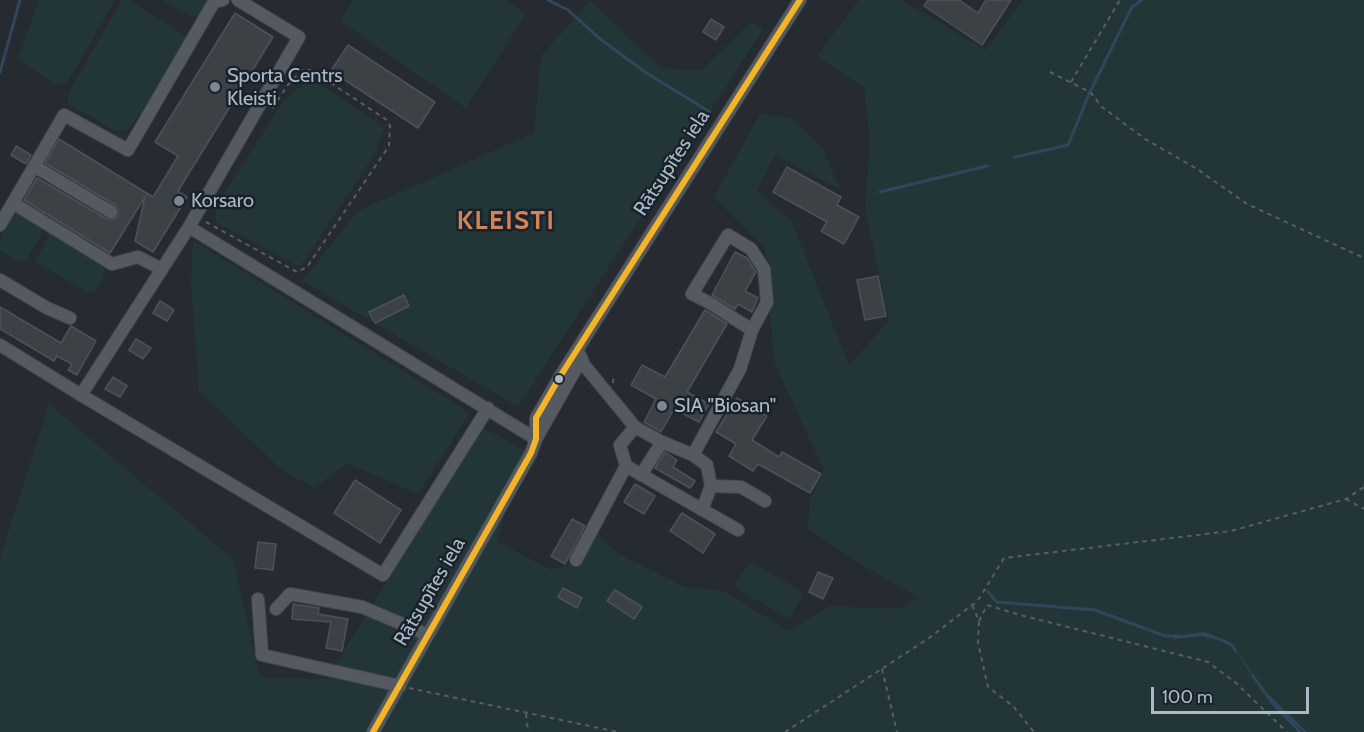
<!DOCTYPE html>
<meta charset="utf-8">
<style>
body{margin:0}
#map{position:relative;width:1364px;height:732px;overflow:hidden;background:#252b31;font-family:Cabin,sans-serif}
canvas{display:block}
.scale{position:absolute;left:1151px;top:687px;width:158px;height:27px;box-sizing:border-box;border:3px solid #adb8c5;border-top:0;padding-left:8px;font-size:18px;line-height:21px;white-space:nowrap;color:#adb8c5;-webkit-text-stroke:4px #18222c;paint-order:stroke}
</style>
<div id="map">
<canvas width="1364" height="732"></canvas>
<div class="scale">100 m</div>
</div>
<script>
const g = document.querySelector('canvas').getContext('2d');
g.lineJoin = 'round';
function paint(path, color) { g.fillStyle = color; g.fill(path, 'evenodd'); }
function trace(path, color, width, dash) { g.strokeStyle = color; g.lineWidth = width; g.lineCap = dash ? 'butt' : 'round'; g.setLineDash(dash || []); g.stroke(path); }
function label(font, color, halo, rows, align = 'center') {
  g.font = font + ' Cabin,sans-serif'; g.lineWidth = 5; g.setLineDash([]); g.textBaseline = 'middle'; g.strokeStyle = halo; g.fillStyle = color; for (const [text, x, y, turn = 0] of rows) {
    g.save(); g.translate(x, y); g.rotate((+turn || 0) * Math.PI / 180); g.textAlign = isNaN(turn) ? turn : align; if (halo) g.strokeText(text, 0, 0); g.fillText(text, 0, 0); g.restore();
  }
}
paint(new Path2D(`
 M39,0H115L68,82L57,85L18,59Z
 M122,0H129L183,34L185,38L153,96L130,128L117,132L68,103V94Z
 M161,0H210L203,14L191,17Z
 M353,0H506L526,14L466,108L340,21Z
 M859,0H902L985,50L1023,0H1364V732H0V558L49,404L233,559L260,678L327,679L482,427L524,450L497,541L551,570L566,566L599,534L615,552L685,587L724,591L788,631L830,606L898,609L917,597L865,567L808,529L810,499L824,471L774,361L765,248L714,197L760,114L790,118L822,147L840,189L775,155L757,190L792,222L849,366L889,320L865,209L870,139L864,87L817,56Z
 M590,1L661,68L701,71L750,23L764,28L518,407L302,281L358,211L534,133L541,56Z
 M307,82L320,84L385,128L374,155L300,267L216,222L215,207L284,100Z
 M19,214L41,225L42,234L26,261L20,262L0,251V241L11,215Z
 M50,233L105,269L102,280L97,291L89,293L35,262Z
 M193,240L470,413L418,494L347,463L315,488L283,471L199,391L191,281Z
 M750,561L804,593L789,619L734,587Z`), '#223637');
paint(new Path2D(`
 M1205,632L1230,642L1264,690L1307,732H1304C1274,707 1251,677 1232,644L1202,636L1174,639V636Z`), '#31465b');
trace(new Path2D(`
 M548,0L568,10L599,38L645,72L710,112
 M0,72L20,0
 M1015,157L1068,145L1090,92L1132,7L1142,0
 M880,192L987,166
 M987,591L997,602L1095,610L1165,636H1178
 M1223,641L1232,645L1236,651
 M1253,676L1273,704L1300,732`), '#31465b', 3);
const building = new Path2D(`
 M928,0H959L978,13L986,0H1011L982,45L924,6Z
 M235,13L273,37L178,191L187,197L153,252L135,241L145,197L110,253L24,200L37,178L107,219H114L118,216V209L115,205L45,163L59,139L153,197L178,156L155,142Z
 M711,19L724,27L716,40L703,32Z
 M348,45L435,102L418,128L331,71Z
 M16,146L31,155L26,164L11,155Z
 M787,167L841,197L837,205L859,217L844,244L821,231L827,222L773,192Z
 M735,252L747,258L756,272L745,291L758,298L752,312L738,304L735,309L712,295Z
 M878,276L886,316L865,320L857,280Z
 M404,295L409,306L375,323L369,312Z
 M160,301L174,310L167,321L153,313Z
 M0,307L61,343L71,326L96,341L77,375L68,370L72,364L57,356L54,361L0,329Z
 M705,310L727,324L687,392L709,404L699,422L674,409L661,432L644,422L656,399L631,385L642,365L665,377Z
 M136,339L151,348L143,359L129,350Z
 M113,377L127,386L120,397L105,389Z
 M737,398L767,416L752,440L779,457L782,452L821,474L810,493L758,464L753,471L729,456L736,444L716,432Z
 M665,452L677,460L673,467L695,481L690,488L655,468Z
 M355,480L401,510L380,543L334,513Z
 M635,484L655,496L644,514L624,502Z
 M682,513L715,534L703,553L670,531Z
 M572,519L585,526L565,564L551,556Z
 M258,542L276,544L273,570L255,568Z
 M818,572L833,578L823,599L809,592Z
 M563,588L582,598L577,608L558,597Z
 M615,590L642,607L634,619L607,601Z
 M293,604L319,608L318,614L348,619L342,651L326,648L331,622L292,619Z`);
paint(building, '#3c4146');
trace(building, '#4c525a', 1.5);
const minor = new Path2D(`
 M238,0L299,37L189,227L81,395L383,575L488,408
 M34,166L111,212
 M13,203L112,264L138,257L162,269
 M0,225L64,115L128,150L214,2L223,0
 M189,227L536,439
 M728,235L751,249L764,269L767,302L752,330L710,303L692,294Z
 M0,280L47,308L70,318
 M0,345L81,395
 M580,355L584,365L635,427L662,442L693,455L740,369L752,330
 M635,427L620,445L626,466L738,530
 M536,439V418L561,375L800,0
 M693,455L707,465L711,486L741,487L765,501
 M641,475L662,442
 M702,510L711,486
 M576,560L626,466
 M258,599L262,655L400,686
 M276,609L290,594L362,607L428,635
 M373,732L531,453L536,439L578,365V349`);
trace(minor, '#42474c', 14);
trace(new Path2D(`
 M1050,72L1090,92L1102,107L1145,139L1197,169L1247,204L1364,258
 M1071,82L1120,0
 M206,222L297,272L307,267L389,146L390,126L387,120L311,70H302L287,86L270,112
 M613,383L614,374
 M1346,499L1364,509
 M972,605L979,621L978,642L988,687L1013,706L1034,732
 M979,621L987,605L1024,616L1208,662L1236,683L1287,732
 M882,669L897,732
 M409,688L618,732
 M526,714L528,732
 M785,732L929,638L972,605L977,602L1004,558L1231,531L1346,499L1364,487`), '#585e64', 2, [4.5, 4.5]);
trace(minor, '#545a60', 12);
trace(new Path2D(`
 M373,732L531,453L536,439V418L561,375L800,0`), '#f4b427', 6);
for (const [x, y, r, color] of [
 [215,87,6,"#7d8791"],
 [179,201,6,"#7d8791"],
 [559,379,5,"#adb8c5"],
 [662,406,6,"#7d8791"]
]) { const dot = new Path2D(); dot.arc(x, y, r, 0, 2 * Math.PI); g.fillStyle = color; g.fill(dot); trace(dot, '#18222c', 2); }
label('20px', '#adb8c5', '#18222c', [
 ["Sporta Centrs",227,76],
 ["Kleisti",227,99],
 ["Korsaro",191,201],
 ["SIA \"Biosan\"",674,406]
], 'left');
label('20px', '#adb8c5', '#18222c', [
 ["Rātsupītes iela",672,163,-57],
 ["Rātsupītes iela",430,592,-60]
]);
g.letterSpacing = '1.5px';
label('bold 26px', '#d58257', '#18222c', [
 ["KLEISTI",506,221]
]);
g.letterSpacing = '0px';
</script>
